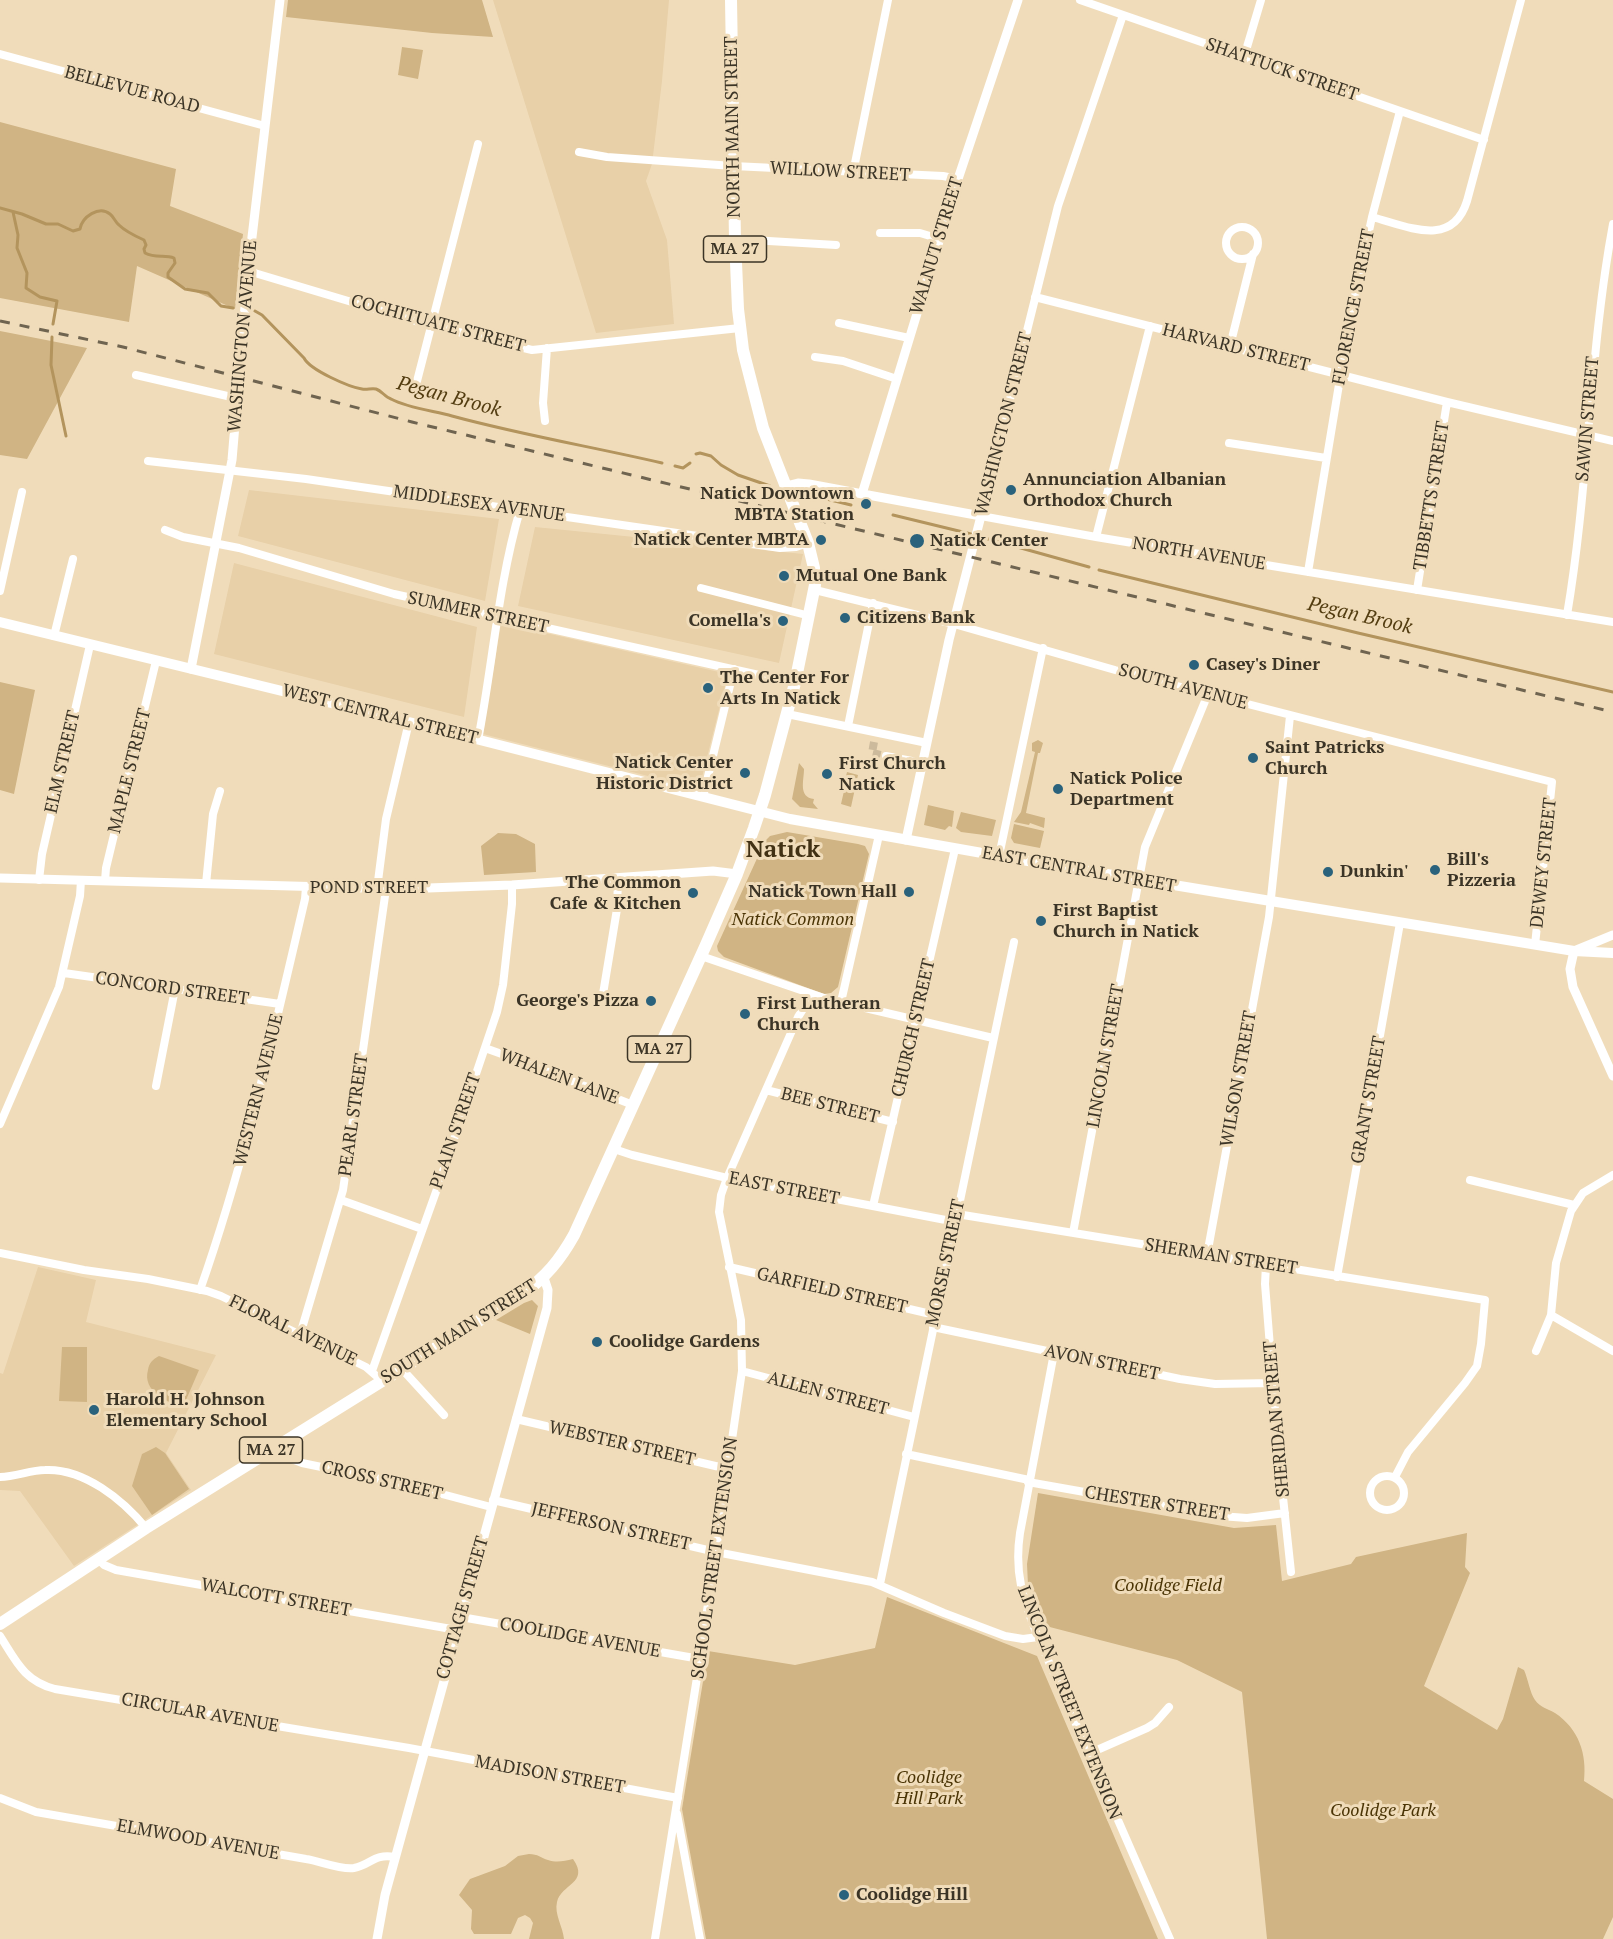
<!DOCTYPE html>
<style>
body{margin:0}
canvas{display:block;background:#f0dcba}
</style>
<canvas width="1613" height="1939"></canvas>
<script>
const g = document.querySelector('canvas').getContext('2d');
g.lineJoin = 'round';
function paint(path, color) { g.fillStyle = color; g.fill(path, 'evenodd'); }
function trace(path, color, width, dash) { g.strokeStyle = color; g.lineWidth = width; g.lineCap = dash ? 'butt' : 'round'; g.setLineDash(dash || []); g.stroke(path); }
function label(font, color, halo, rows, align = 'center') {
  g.font = font + ' "PT Serif",serif'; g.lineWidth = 6; g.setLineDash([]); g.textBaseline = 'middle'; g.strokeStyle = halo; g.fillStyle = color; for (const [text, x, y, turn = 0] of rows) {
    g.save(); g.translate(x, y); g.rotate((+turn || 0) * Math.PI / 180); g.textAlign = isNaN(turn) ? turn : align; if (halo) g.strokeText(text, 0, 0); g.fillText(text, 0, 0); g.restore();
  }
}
paint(new Path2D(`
 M493,0H669L662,81L652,164L646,181L667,240L674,324L596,333Z
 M249,490L499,519L485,601L238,536Z
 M535,527L803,554L779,663L518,606Z
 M234,563L477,627L464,717L214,654Z
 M501,623L728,674L699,789L483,734Z
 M38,1267L96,1280L86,1322L216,1355L166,1453L191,1490L74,1566L20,1491L0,1490V1373L3,1374Z`), '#e8d0a8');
paint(new Path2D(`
 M288,0H482L493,37L432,33L286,17Z
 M402,47L423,50L418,79L398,75Z
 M0,122L176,169L170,206L243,234L235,309L137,266L129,322L0,298Z
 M0,331L87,348L27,459L0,455Z
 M0,682L35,690L14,794L0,790Z
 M1038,740L1043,743L1040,753H1038L1026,813L1045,818L1044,828L1030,823L1029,825L1014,822L1021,812L1035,752L1032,751V743Z
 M799,763L804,769C804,781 798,797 814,799L813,803L818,809L800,807L792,799Z
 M847,772L858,775L851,807L841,804L844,791L838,789L839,783L844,784Z
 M928,805L954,811L952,827L949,826L945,830L924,825Z
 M961,812L996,820L992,836L961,832L956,828Z
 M1014,824L1044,831L1040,848L1014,843L1011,838Z
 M787,832L858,844L865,846L869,854L838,987L831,993L824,994L724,957L718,951L717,946L765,841L770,836Z
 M498,833L516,834L535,844L536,872L484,875L481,846Z
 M532,1300L538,1306L530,1334L496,1320L524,1303Z
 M62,1347H87V1402L59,1401Z
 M159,1356L199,1370L183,1407C167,1402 142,1391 148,1370C149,1363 153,1359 159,1356Z
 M156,1447L165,1453L189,1489L152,1515L132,1486L142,1454Z
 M1038,1493L1234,1528L1276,1525L1282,1581L1351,1564L1356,1557L1467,1533L1465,1567L1470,1573L1424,1686L1497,1730L1503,1719L1518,1667L1524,1670C1528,1679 1530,1693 1535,1700C1540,1707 1548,1709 1555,1713C1579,1729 1587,1754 1584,1781L1613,1799V1917L1603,1939H1267L1242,1692L1177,1660L1042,1625L1028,1585L1027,1564Z
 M887,1597L1037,1656L1158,1939H706L682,1809L708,1651L795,1665L875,1648Z
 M529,1854C538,1854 541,1858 548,1860C557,1863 564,1861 573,1859C590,1883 561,1884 557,1902C554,1914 563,1927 564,1939H529L533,1923L530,1918L525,1915L518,1918L511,1934H474L471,1929L472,1910L459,1895L470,1879L505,1866L518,1856Z`), '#d0b484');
trace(new Path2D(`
 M0,208L22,214L46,224H58L73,231L80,229C82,217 99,205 110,214C114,217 115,222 119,225C126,232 135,236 144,240L146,245L144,249L145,253C156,259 165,254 174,258L175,263L168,273V277L185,289L208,293L221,306L233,308
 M13,212L18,235L17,248L27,273L26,288L40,297L57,301L53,324
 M255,311L262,315L304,358C310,370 349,387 362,389C367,390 371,388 376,389C382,391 385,397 391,399C408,408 434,411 452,416C522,435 593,447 662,463
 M52,337L51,365L66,436
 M696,454L700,453L711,456L721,465L738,475L770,486
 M675,466L683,468L690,463
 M806,494L851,505
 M893,515L967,533L1089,567
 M1099,570L1358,633L1613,692`), '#b3945d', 3);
trace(new Path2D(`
 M874,742L872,753L886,756`), '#ccba9c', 8, [8, 4]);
trace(new Path2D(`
 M1080,0L1484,140
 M1123,15L1058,206L981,516L1096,537L1613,622
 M0,54L265,126
 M1244,57L1261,0
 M579,152L607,157L733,166L943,176L958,179
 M853,173L888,0
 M1372,217C1407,226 1452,249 1467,201L1521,0
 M1226 243a16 16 0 1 1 32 0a16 16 0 1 1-32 0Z
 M880,233H920L940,239
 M735,239L836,245
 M248,271L422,323L532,350L740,328
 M1035,297L1447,402L1613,441
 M839,323L909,338
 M1230,346L1253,254
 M815,357L843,361L897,379
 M136,375L236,398
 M416,385L478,144
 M545,421L543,403L547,348
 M1229,443L1326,458
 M148,461L306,479L780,548L796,547L808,543
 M165,530L183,537L239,548L394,594L795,683
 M1096,537L1150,326
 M1308,572L1349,324L1372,217L1400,111
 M701,588L810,616
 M815,590L954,624L1115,670L1552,782L1535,945
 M1417,590L1447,402
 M0,591L22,492
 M1567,615C1589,485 1589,353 1613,224
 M54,636L73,559
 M787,714L927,743
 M848,726L873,603
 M478,740C493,663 498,585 520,510
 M886,756L922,763
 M703,797L734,669
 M999,856L1043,648
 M39,880L42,854L90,645
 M105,881L106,868L156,661
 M206,884L213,814L220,791
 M377,889L386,819L409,722
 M701,956L827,999L993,1038
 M64,973L280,1004
 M603,994L617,909L618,879
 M841,1002L879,835
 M485,1048L521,1061L633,1105
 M156,1086L175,989
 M766,1090L893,1122
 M0,1124L59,987L80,896L81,880
 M614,1149L632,1155L727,1178L956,1222
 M1470,1180L1574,1205
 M341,1200L422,1229
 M873,1206L955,849
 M957,1214L1485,1300L1481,1344L1477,1366L1465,1383L1408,1452L1395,1477
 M1073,1233L1145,847L1208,694
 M0,1253L84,1270L148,1279L207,1291L221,1296L366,1367L381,1380
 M1207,1255L1269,917L1290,716
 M1266,1265L1265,1284L1279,1460L1291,1572
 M729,1267L935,1315
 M1337,1277L1400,923
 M200,1290C245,1162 274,1031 305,899L306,887
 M1551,1315L1613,1351
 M933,1327L1180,1379L1215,1384L1273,1383
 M300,1335L343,1190L386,889
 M1536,1351L1551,1315L1556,1263L1571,1211L1583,1193L1613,1175
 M1054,1353L1020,1533C1014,1573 1023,1600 1038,1637L1170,1939
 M401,1368L444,1415
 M372,1371L437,1189L497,1012L503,985L512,904V885
 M742,1371L914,1417
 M516,1419L728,1469
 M278,1447L287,1457L302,1463L404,1484L491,1507
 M906,1454L1029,1480
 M1370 1493a17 17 0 1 1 34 0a17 17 0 1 1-34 0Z
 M0,1477C16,1477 30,1470 45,1470C84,1468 123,1500 146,1528
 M1028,1482L1220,1516L1247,1518L1285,1513
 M493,1500L716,1552L872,1582L944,1613L1005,1636L1023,1639L1038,1637
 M98,1559L104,1565L116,1570L457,1630
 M880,1584L1014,942
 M461,1617L700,1659
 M0,1636C16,1661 24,1681 55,1689L409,1748L678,1798
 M1088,1754L1147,1728L1155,1723L1169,1707
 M0,1798L36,1812L306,1859C320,1861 340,1870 354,1868C371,1865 374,1853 395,1857
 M677,1814L700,1939
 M655,1939L700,1659L742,1371L741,1320L719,1212L721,1195L727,1178L798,1017L812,995`), '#fff', 8);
trace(new Path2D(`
 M786,486L798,483L809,484L981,516L949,640L906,840
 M862,494L958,179L1018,0
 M191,669L232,460L248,271L280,0
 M0,878L400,889L512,885L713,871L737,874
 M1613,935L1574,951L1570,969L1573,987L1613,1076
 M377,1939L385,1895L547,1308L548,1290L544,1278`), '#fff', 9);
trace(new Path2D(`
 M0,622L409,722L790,819L1016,859L1574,951L1613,953`), '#fff', 10);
trace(new Path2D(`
 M0,1624L146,1528L522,1294C546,1277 560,1260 574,1235L705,947L737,874L754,828L765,795L795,683L815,585L814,568L808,543L763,428L743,350L738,309L735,239L731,0`), '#fff', 12);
trace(new Path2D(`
 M0,321L123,347L412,422L1613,712`), '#6f6450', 3, [10, 10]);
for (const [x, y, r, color] of [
 [1011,490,6,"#2a627c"],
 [866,504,6,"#2a627c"],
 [821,540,6,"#2a627c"],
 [917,541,8,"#2a627c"],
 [784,576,6,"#2a627c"],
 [845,618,6,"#2a627c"],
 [783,621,6,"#2a627c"],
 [1194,665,6,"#2a627c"],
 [708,688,6,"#2a627c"],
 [1253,758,6,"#2a627c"],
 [745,773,6,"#2a627c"],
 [827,774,6,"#2a627c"],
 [1058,789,6,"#2a627c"],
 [1435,870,6,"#2a627c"],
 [1328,872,6,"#2a627c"],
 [909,892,6,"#2a627c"],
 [693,893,6,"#2a627c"],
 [1041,921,6,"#2a627c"],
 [651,1001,6,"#2a627c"],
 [745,1014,6,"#2a627c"],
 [597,1342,6,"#2a627c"],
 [94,1410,6,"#2a627c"],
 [844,1895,6,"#2a627c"]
]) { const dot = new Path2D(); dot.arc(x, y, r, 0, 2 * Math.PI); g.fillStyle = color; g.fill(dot); trace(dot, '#f0dcba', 2); }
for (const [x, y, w] of [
 [735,249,63],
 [659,1049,63],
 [271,1450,63]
]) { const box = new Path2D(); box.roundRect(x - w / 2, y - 13, w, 26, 4.5); g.fillStyle = '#f0dcba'; g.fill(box); trace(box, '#3b3426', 1.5); }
label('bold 16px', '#3b3426', null, [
 ["MA 27",735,249],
 ["MA 27",659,1049],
 ["MA 27",271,1450]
]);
label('18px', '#3b3426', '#f0dcba', [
 ["SHATTUCK STREET",1282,70,19],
 ["BELLEVUE ROAD",132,90,15],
 ["NORTH MAIN STREET",733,127,-91],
 ["WILLOW STREET",840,172,3],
 ["WALNUT STREET",937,246,-73],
 ["FLORENCE STREET",1354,307,-79],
 ["COCHITUATE STREET",438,324,15],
 ["WASHINGTON AVENUE",243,336,-85],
 ["HARVARD STREET",1236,348,14],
 ["SAWIN STREET",1588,419,-85],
 ["WASHINGTON STREET",1004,424,-76],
 ["TIBBETTS STREET",1432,496,-81],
 ["MIDDLESEX AVENUE",479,504,8],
 ["NORTH AVENUE",1199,554,9],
 ["SUMMER STREET",478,613,12],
 ["SOUTH AVENUE",1183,687,15],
 ["WEST CENTRAL STREET",380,715,14],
 ["ELM STREET",63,762,-77],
 ["MAPLE STREET",130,771,-76],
 ["DEWEY STREET",1544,863,-84],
 ["EAST CENTRAL STREET",1079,870,10],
 ["POND STREET",369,888],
 ["CONCORD STREET",172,989,8],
 ["CHURCH STREET",914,1028,-77],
 ["LINCOLN STREET",1106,1056,-80],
 ["WHALEN LANE",559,1077,21],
 ["WILSON STREET",1239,1079,-80],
 ["WESTERN AVENUE",259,1090,-76],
 ["GRANT STREET",1369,1100,-80],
 ["BEE STREET",830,1106,14],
 ["PEARL STREET",354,1115,-82],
 ["PLAIN STREET",456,1131,-71],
 ["EAST STREET",784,1189,11],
 ["SHERMAN STREET",1221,1257,9],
 ["MORSE STREET",946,1263,-78],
 ["GARFIELD STREET",832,1291,13],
 ["FLORAL AVENUE",293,1331,26],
 ["SOUTH MAIN STREET",459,1332,-32],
 ["AVON STREET",1102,1363,12],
 ["ALLEN STREET",828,1394,15],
 ["SHERIDAN STREET",1277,1419,-95],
 ["WEBSTER STREET",622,1444,13],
 ["CROSS STREET",382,1481,13],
 ["CHESTER STREET",1157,1504,9],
 ["JEFFERSON STREET",611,1527,13],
 ["SCHOOL STREET EXTENSION",715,1558,-82],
 ["WALCOTT STREET",276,1598,10],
 ["COTTAGE STREET",463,1608,-74],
 ["COOLIDGE AVENUE",580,1638,10],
 ["LINCOLN STREET EXTENSION",1069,1703,68],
 ["CIRCULAR AVENUE",200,1713,10],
 ["MADISON STREET",550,1775,10],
 ["ELMWOOD AVENUE",198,1840,10]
]);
label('bold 18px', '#3b3426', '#f0dcba', [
 ["Annunciation Albanian",1023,480],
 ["Orthodox Church",1023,501],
 ["Natick Downtown",854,494,"right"],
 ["MBTA Station",854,515,"right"],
 ["Natick Center MBTA",809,540,"right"],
 ["Natick Center",930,541],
 ["Mutual One Bank",796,576],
 ["Citizens Bank",857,618],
 ["Comella's",771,621,"right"],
 ["Casey's Diner",1206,665],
 ["The Center For",720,678],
 ["Arts In Natick",720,699],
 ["Saint Patricks",1265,748],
 ["Church",1265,769],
 ["Natick Center",733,763,"right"],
 ["Historic District",733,784,"right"],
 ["First Church",839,764],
 ["Natick",839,785],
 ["Natick Police",1070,779],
 ["Department",1070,800],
 ["Bill's",1447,860],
 ["Pizzeria",1447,881],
 ["Dunkin'",1340,872],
 ["The Common",681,883,"right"],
 ["Cafe & Kitchen",681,904,"right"],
 ["Natick Town Hall",897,892,"right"],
 ["First Baptist",1053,911],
 ["Church in Natick",1053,932],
 ["George's Pizza",639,1001,"right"],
 ["First Lutheran",757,1004],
 ["Church",757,1025],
 ["Coolidge Gardens",609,1342],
 ["Harold H. Johnson",106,1400],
 ["Elementary School",106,1421],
 ["Coolidge Hill",856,1895]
], 'left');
label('italic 18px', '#4a3405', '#f0dcba', [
 ["Natick Common",793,920],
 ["Coolidge Field",1168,1586],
 ["Coolidge",929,1778],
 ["Hill Park",929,1799],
 ["Coolidge Park",1383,1811]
]);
label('italic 20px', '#533d11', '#f0dcba', [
 ["Pegan Brook",449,397,15],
 ["Pegan Brook",1360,616,13]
]);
label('bold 24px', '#413114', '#f0dcba', [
 ["Natick",783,850]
]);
</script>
